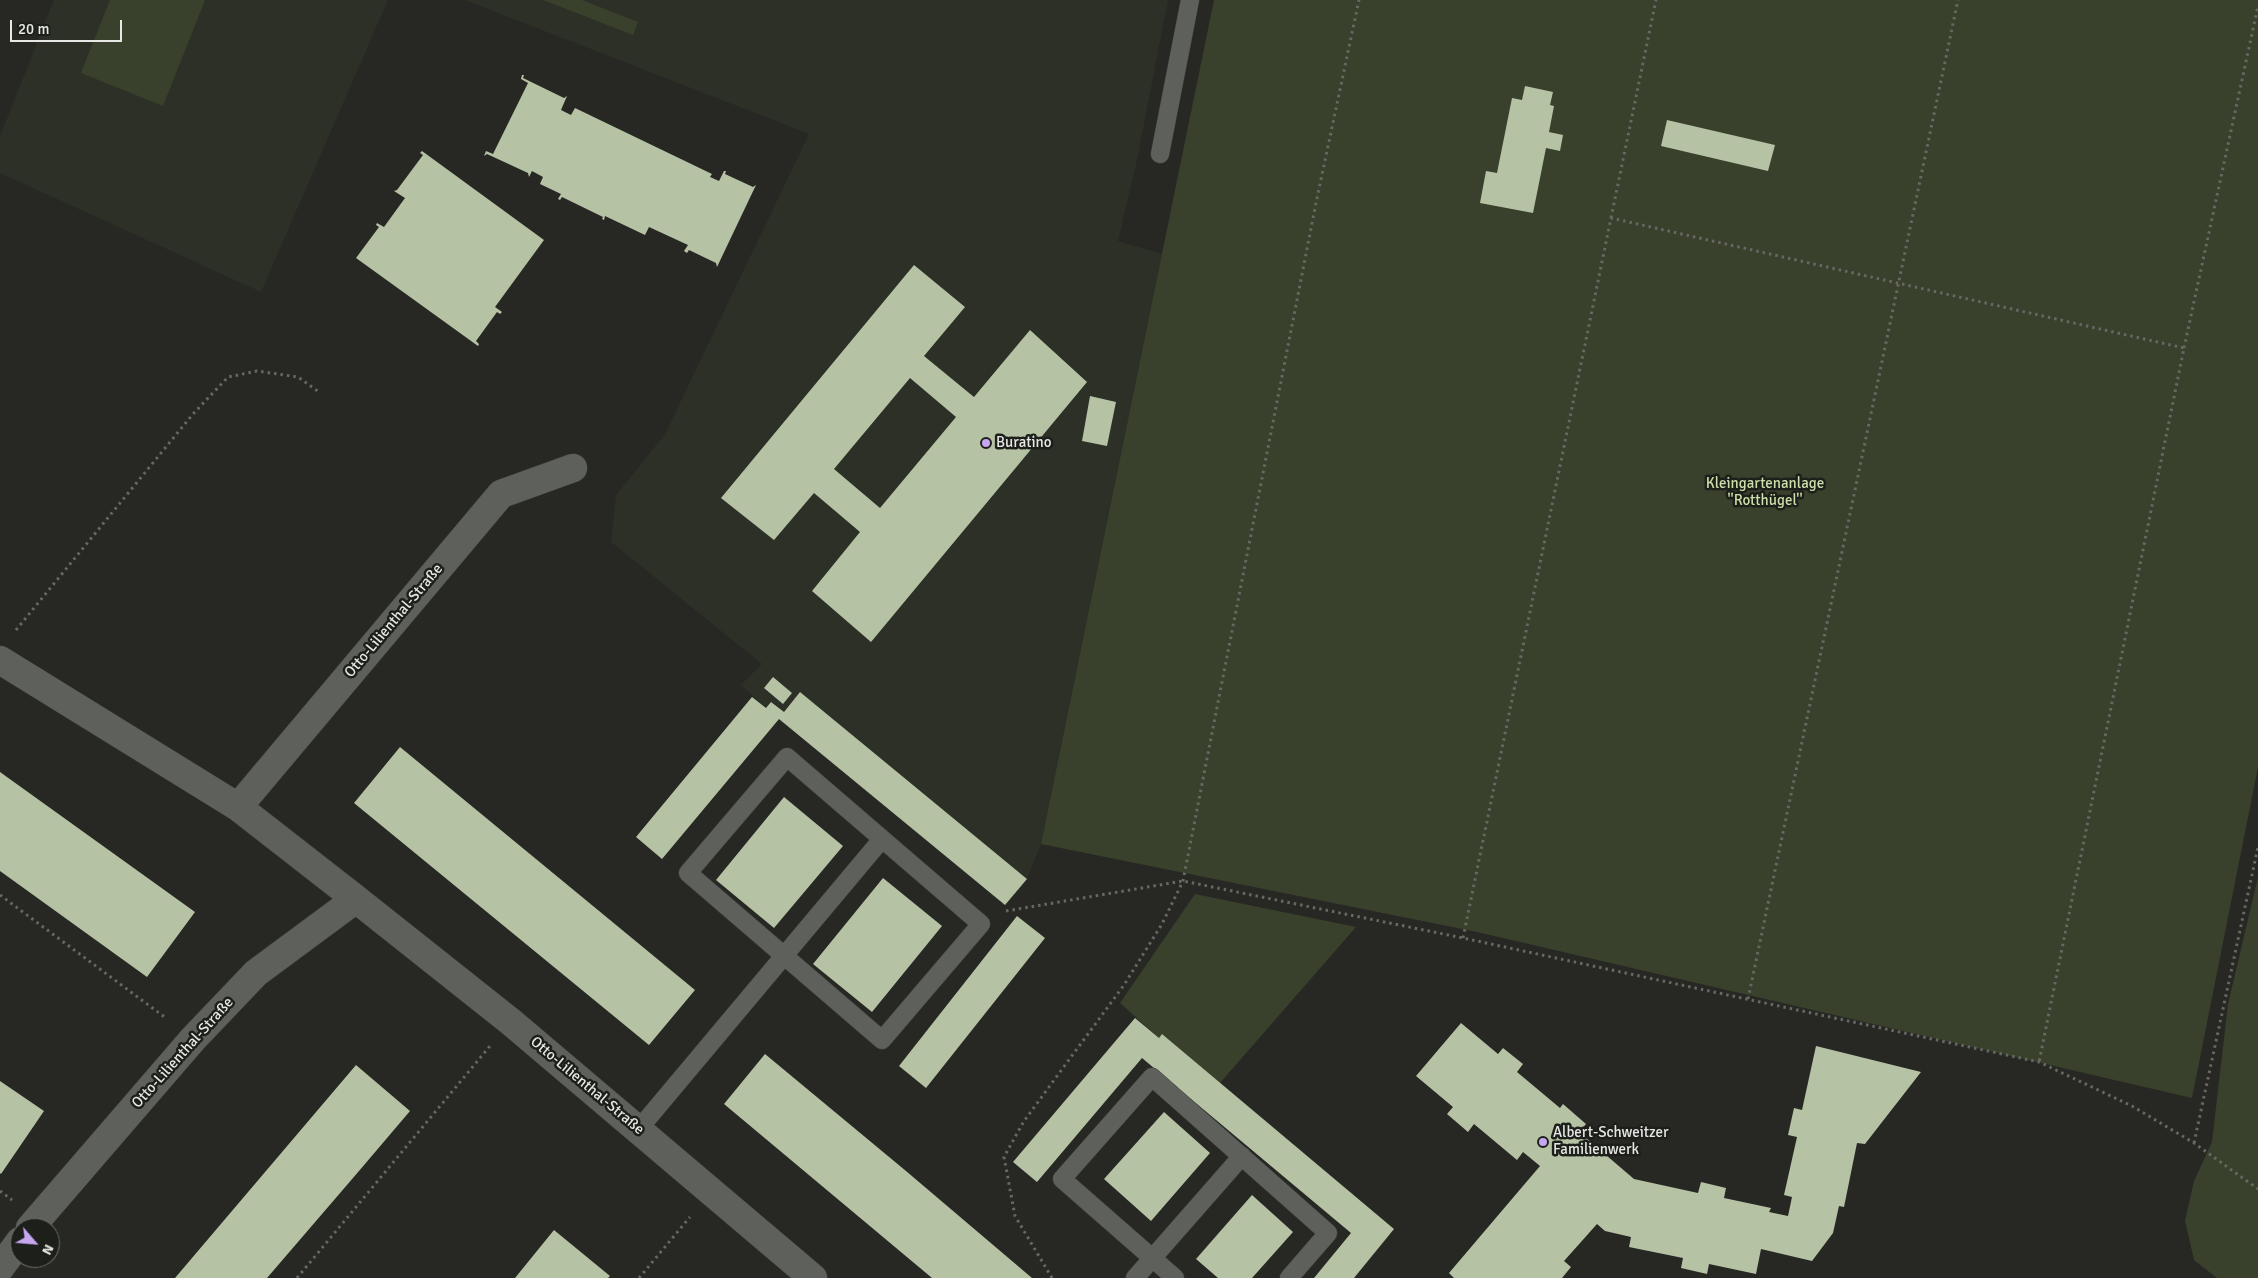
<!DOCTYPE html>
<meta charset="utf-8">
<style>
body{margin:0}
#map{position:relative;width:2258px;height:1278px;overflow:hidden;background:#272824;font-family:Signika,sans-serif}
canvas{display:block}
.north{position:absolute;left:10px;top:1218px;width:50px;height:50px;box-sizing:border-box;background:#1d1f1a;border:1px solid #6e6f6b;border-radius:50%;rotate:117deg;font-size:14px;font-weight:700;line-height:20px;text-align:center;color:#e7e8e5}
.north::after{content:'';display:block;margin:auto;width:18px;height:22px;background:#c7a6f0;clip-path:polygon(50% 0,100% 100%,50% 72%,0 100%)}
.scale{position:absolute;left:10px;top:20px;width:112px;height:22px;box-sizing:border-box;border:2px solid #e7e8e5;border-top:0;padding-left:6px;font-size:15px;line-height:18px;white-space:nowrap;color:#e7e8e5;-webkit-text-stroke:4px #1d1f1a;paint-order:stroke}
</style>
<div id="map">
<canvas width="2258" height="1278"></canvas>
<div class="north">N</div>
<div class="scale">20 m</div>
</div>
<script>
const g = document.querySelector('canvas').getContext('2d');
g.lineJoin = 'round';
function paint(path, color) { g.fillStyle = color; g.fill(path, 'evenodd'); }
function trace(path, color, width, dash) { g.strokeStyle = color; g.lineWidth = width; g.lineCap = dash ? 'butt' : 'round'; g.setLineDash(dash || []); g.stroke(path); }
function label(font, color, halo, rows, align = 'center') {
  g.font = font + ' Signika,sans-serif'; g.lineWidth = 5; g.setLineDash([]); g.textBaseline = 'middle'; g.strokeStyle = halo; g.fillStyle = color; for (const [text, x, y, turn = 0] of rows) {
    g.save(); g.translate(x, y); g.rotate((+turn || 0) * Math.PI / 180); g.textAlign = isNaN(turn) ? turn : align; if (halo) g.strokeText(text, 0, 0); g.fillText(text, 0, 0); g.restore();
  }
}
paint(new Path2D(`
 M54,0H388L261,292L0,173V136Z
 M465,0H1168L1137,160L1118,241L1162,254L1041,844L1027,879L801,693L784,712L771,702L766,708L741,685L762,664L611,542L616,495L665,434L809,134Z`), '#2c3026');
paint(new Path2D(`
 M110,0H205L163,106L81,73Z
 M543,0H582L638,22L633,35Z
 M1214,0H2258V767L2192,1098L1477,932L1041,844Z
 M2258,877V1278H2217L2194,1260L2185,1221L2194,1181L2212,1142L2228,1004Z
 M1195,894L1356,927L1220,1083L1162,1034L1159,1038L1120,1003Z`), '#39412c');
paint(new Path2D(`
 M522,75H524L523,78L564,98L567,96L561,110L571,115L575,108L712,174L710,177L719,181L724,171H726L725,174L753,187L756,185L717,267L716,263L689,250L687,253L684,251L688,245L649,227L645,235L605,216L604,220L602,219L603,217L562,197L560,200L558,199L561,194L540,184L543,177L532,171L529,177L528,173L487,154L484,156L486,151L493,154L528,83L521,79Z
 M1525,86L1553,92L1550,105L1554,106L1549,132L1563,135L1560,151L1546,148L1533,213L1480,203L1486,171L1497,173L1512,98L1522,100Z
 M1667,120L1775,145L1768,171L1661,146Z
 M422,151L544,240L495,307L502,312L500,314L497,312L476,341L479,344L478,346L356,258L379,227L376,225L377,223L384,227L405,198L394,191L397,190L423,155L420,153Z
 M914,265L965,307L924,356L974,397L1030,330L1087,382L871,642L812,591L860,532L814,493L774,540L721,498ZM910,378L956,417L880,508L834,469Z
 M1090,396L1116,402L1107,446L1082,441Z
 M773,677L792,693L783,704L764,688Z
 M800,692L1027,879L1005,905L779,719L662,859L636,837L752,697L766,708L771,702L784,712Z
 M400,747L695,990L649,1045L354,803Z
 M0,772L195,912L147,977L0,871Z
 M784,797L843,846L774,928L716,880Z
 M883,878L942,926L872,1012L813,964Z
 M1017,916L1045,938L926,1088L899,1066Z
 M1135,1018L1159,1038L1162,1034L1394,1229L1354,1278H1314L1351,1233L1142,1058L1037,1182L1013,1162Z
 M1461,1023L1498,1054L1503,1048L1523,1064L1517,1072L1560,1108L1563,1104L1586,1124L1579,1132L1634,1179L1698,1193L1701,1182L1726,1188L1724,1198L1771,1208L1769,1212L1788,1216L1792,1197L1784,1195L1797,1137L1788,1135L1794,1108L1802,1110L1816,1046L1921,1072L1865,1144L1857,1143L1844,1207L1839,1206L1833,1233L1812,1261L1761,1249L1756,1274L1709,1264L1707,1274L1681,1268L1683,1258L1629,1247L1631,1237L1605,1231L1597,1224L1564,1261L1571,1267L1562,1278H1454L1449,1273L1540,1166L1523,1152L1517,1160L1474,1124L1468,1132L1447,1114L1453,1107L1416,1076Z
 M765,1054L906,1171L1032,1278H932L724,1104Z
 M356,1065L410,1111L359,1171L267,1278H175Z
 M0,1081L44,1111L1,1174L0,1173Z
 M1164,1112L1210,1153L1151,1221L1104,1179Z
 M1252,1195L1293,1232L1252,1278H1218L1196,1259Z
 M554,1230L610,1276L608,1278H515Z`), '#b6c2a4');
const lane = new Path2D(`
 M1160,154L1190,0
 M787,757L981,924L882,1040L688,873Z
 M638,1130L882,839
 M1135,1278L1242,1156
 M1175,1278L1062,1179L1152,1077L1328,1233L1289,1278`);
const street = new Path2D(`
 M0,660L238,807L356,899
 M238,807L501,494L573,468
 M30,1228L193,1039L256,973L356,899L511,1022L813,1278
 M0,1268L20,1241`);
trace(lane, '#444541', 19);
trace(street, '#444541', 29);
trace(new Path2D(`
 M1611,218L1656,0
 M2184,348L2258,6
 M16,630L193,414L228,377L257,371L298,377L319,392
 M0,895L166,1018
 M1006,911L1183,881L1463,938L2039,1062L2132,1106L2194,1143L2258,1189
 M1463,938L1611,218L2184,348L2039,1062
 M1748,999L1958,0
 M2194,1143L2258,847
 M0,1191L12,1200
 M297,1278L490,1046
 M639,1278L690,1217
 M1052,1278L1015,1216L1004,1157L1024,1121L1124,985L1162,924L1183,881L1316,203L1359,0`), '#676864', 3, [2.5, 4]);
trace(lane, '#5e605b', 18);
trace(street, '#5e605b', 28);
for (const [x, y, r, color] of [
 [986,443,5,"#c7a6f0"],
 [1543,1142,5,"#c7a6f0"]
]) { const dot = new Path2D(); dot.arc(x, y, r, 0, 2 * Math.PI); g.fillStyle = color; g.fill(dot); trace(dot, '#1d1f1a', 2); }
label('15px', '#e7e8e5', '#1d1f1a', [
 ["Buratino",996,443],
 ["Albert-Schweitzer",1553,1133],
 ["Familienwerk",1553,1150]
], 'left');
label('15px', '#ccdfaa', '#1d1f1a', [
 ["Kleingartenanlage",1765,484],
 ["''Rotthügel''",1765,501]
]);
label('15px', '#e7e8e5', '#1d1f1a', [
 ["Otto-Lilienthal-Straße",394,621,-50],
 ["Otto-Lilienthal-Straße",183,1053,-48],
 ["Otto-Lilienthal-Straße",587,1086,40]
]);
</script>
